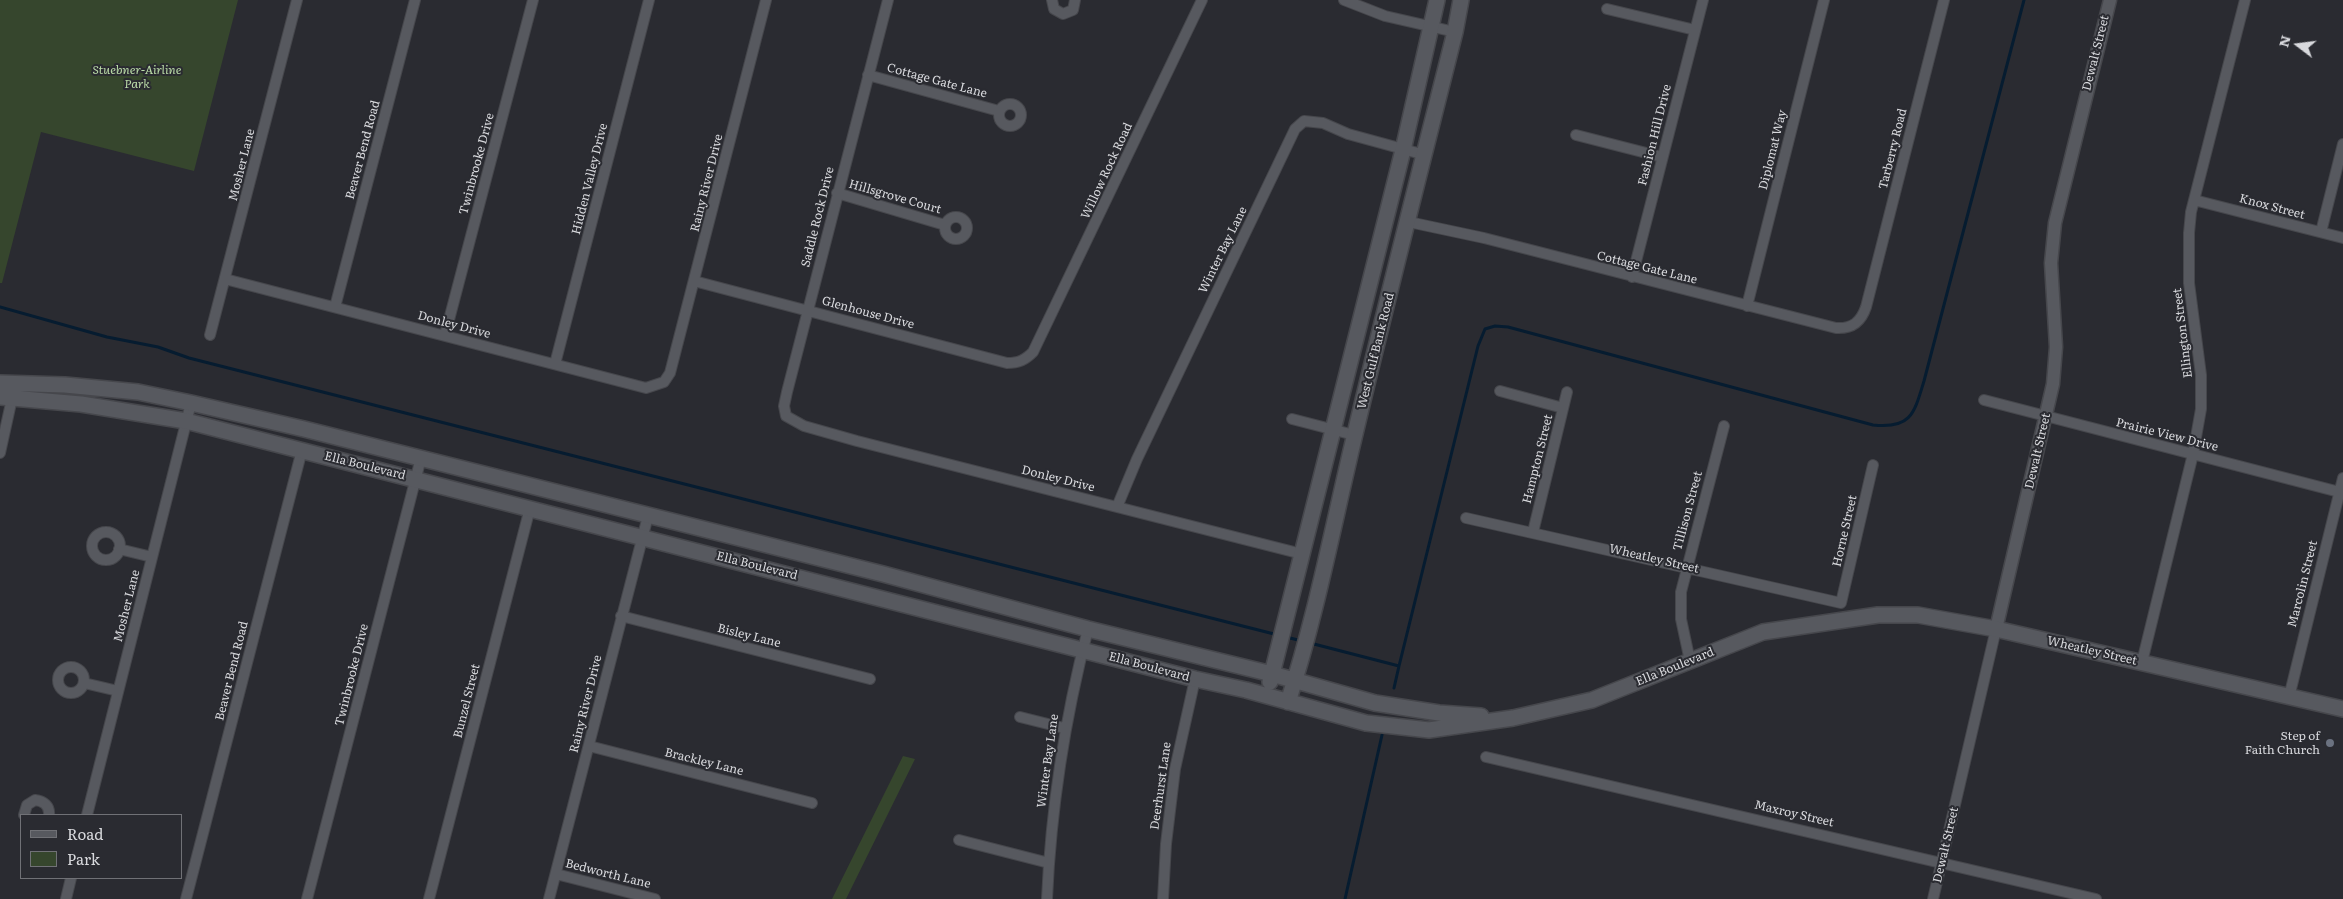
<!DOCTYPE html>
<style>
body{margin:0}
#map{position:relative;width:2343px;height:899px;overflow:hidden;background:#2a2b31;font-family:Literata,serif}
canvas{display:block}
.legend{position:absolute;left:20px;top:814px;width:162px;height:65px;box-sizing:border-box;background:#2a2b31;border:1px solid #707176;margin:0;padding:6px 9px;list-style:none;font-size:15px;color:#d8d9dd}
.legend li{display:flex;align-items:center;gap:10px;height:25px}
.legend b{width:25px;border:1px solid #707176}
.north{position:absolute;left:2273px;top:20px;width:50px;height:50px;-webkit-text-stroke:4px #2a2b31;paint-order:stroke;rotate:285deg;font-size:14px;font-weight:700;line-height:20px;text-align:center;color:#d8d9dd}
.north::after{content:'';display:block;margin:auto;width:18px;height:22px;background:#d8d9dd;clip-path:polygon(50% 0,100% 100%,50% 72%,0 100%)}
</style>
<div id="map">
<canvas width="2343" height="899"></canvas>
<ul class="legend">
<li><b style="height:6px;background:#57595f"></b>Road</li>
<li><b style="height:14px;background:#36462d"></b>Park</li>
</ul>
<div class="north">N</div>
</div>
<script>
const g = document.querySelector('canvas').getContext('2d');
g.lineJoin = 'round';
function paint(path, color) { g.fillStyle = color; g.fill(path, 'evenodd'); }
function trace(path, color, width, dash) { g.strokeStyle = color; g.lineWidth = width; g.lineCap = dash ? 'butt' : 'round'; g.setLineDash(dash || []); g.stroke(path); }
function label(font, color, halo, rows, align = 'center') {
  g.font = font + ' Literata,serif'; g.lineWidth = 4; g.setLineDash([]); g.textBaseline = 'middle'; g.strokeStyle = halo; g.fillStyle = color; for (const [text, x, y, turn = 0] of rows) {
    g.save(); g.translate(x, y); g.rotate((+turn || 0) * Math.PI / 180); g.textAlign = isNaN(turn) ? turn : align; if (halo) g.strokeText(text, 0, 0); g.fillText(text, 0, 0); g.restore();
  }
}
paint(new Path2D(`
 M0,0H238L194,171L41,132L2,283H0Z
 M903,756L915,759L846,899H832Z`), '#36462d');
trace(new Path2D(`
 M0,307L107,337L158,347L189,358L1278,635
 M1286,637L1302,641
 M1310,643L1399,666L1478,346L1485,329L1495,326L1508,327L1873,425C1911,429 1914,414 1924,381L2024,0
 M1394,688L1399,666
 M1345,899L1382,735`), '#061c30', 3);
const minor = new Path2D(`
 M888,0L787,392L784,406L786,416L804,426L857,441L1302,554
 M1052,0L1054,9L1063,14L1073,10L1075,0
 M1344,0L1385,16L1455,32
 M1607,9L1695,30
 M868,75L999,111
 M999 115a11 11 0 1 1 22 0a11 11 0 1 1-22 0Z
 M1576,135L1662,157
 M837,193L945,225
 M2194,200L2343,238
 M945 228a11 11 0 1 1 22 0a11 11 0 1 1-22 0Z
 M1409,222L1484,238L1836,328C1852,329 1861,322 1866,307L1944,0
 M2321,232L2343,144
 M1632,277L1703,0
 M225,279L646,388L664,382L670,373L766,0
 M694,281L1007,363C1019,363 1025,360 1033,352L1202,0
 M1747,306L1824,0
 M335,307L415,0
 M210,335L297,0
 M445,335L533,0
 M555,364L649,0
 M1500,391L1563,408
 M1984,400L2343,493
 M1292,419L1354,435
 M0,453L13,394
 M1117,507L1137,459L1295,129L1304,121L1323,123L1348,134L1425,155
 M1466,518L1841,603L1873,465
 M1533,532L1567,392
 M92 546a14 14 0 1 1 28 0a14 14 0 1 1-28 0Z
 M119,549L152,557
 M621,616L870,679
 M1690,661L1681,619V592L1724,426
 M2142,662L2193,454L2201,409V375L2189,283V233L2191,212L2245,0
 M58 680a13 13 0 1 1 26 0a13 13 0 1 1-26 0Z
 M84,683L118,691
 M2289,697L2343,478
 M1020,717L1064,728
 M589,746L812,803
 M1486,757L2096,899
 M24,815L27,805L35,800C44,801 50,806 49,815
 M87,815L191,403
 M959,840L1049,863
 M556,874L655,899
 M66,899L71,878
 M186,899L302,450
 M307,899L421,458
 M429,899L530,508
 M549,899L648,516
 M1047,899C1051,807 1065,718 1088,629
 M1163,899L1166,844L1175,769L1195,679
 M1933,899L1996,629`);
const tertiary = new Path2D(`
 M1996,629L2053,384L2056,347L2051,263L2055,223L2110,0`);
const secondary = new Path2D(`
 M0,383L65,385L138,392L191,403L304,429L883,574L1088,629L1272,674L1375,703L1439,713L1481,716
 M0,397L81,404L186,421L1195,679L1246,690L1366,723L1429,730L1513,718L1592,700L1763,632L1878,615H1918L1996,629L2343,709
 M1270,682L1403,150L1437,0
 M1288,702C1316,616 1333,526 1354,438C1386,303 1421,167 1455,32L1461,0`);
trace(minor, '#46474c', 12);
trace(tertiary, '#46474c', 15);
trace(secondary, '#46474c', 18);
trace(minor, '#57595f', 10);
trace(tertiary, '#57595f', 12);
trace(secondary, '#57595f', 15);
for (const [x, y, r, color] of [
 [2330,743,5,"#6b7280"]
]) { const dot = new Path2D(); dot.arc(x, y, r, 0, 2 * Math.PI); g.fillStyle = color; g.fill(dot); trace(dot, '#2a2b31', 2); }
label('12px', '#d8d9dd', '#2a2b31', [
 ["Dewalt Street",2096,53,-76],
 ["Cottage Gate Lane",937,81,15],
 ["Fashion Hill Drive",1655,135,-76],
 ["Tarberry Road",1893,149,-76],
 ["Beaver Bend Road",363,150,-75],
 ["Diplomat Way",1773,150,-76],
 ["Twinbrooke Drive",477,164,-75],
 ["Mosher Lane",242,165,-76],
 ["Willow Rock Road",1107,171,-65],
 ["Hidden Valley Drive",590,179,-76],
 ["Rainy River Drive",707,183,-76],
 ["Hillsgrove Court",895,197,16],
 ["Knox Street",2272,207,15],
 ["Saddle Rock Drive",818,217,-76],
 ["Winter Bay Lane",1223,250,-64],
 ["Cottage Gate Lane",1647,268,14],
 ["Glenhouse Drive",868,313,15],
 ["Donley Drive",454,325,15],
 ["Ellington Street",2183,333,-97],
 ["West Gulf Bank Road",1376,351,-76],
 ["Prairie View Drive",2167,435,14],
 ["Dewalt Street",2038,451,-77],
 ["Hampton Street",1538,459,-76],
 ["Ella Boulevard",365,466,14],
 ["Donley Drive",1058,479,14],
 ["Tillison Street",1688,511,-75],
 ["Horne Street",1845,531,-77],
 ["Wheatley Street",1654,559,13],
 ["Ella Boulevard",757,566,14],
 ["Marcolin Street",2303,584,-76],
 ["Mosher Lane",127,606,-76],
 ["Bisley Lane",749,636,14],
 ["Wheatley Street",2092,651,13],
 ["Ella Boulevard",1149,667,15],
 ["Ella Boulevard",1675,667,-22],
 ["Beaver Bend Road",232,671,-76],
 ["Twinbrooke Drive",352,675,-76],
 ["Bunzel Street",467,701,-76],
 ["Rainy River Drive",586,704,-76],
 ["Winter Bay Lane",1048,761,-82],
 ["Brackley Lane",704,762,14],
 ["Deerhurst Lane",1161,786,-82],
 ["Maxroy Street",1794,814,13],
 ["Dewalt Street",1946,845,-77],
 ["Bedworth Lane",608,874,14]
]);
label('italic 12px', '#badba7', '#2a2b31', [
 ["Stuebner-Airline",137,70],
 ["Park",137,84]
]);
label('12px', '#d8d9dd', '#2a2b31', [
 ["Step of",2320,736],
 ["Faith Church",2320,750]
], 'right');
</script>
